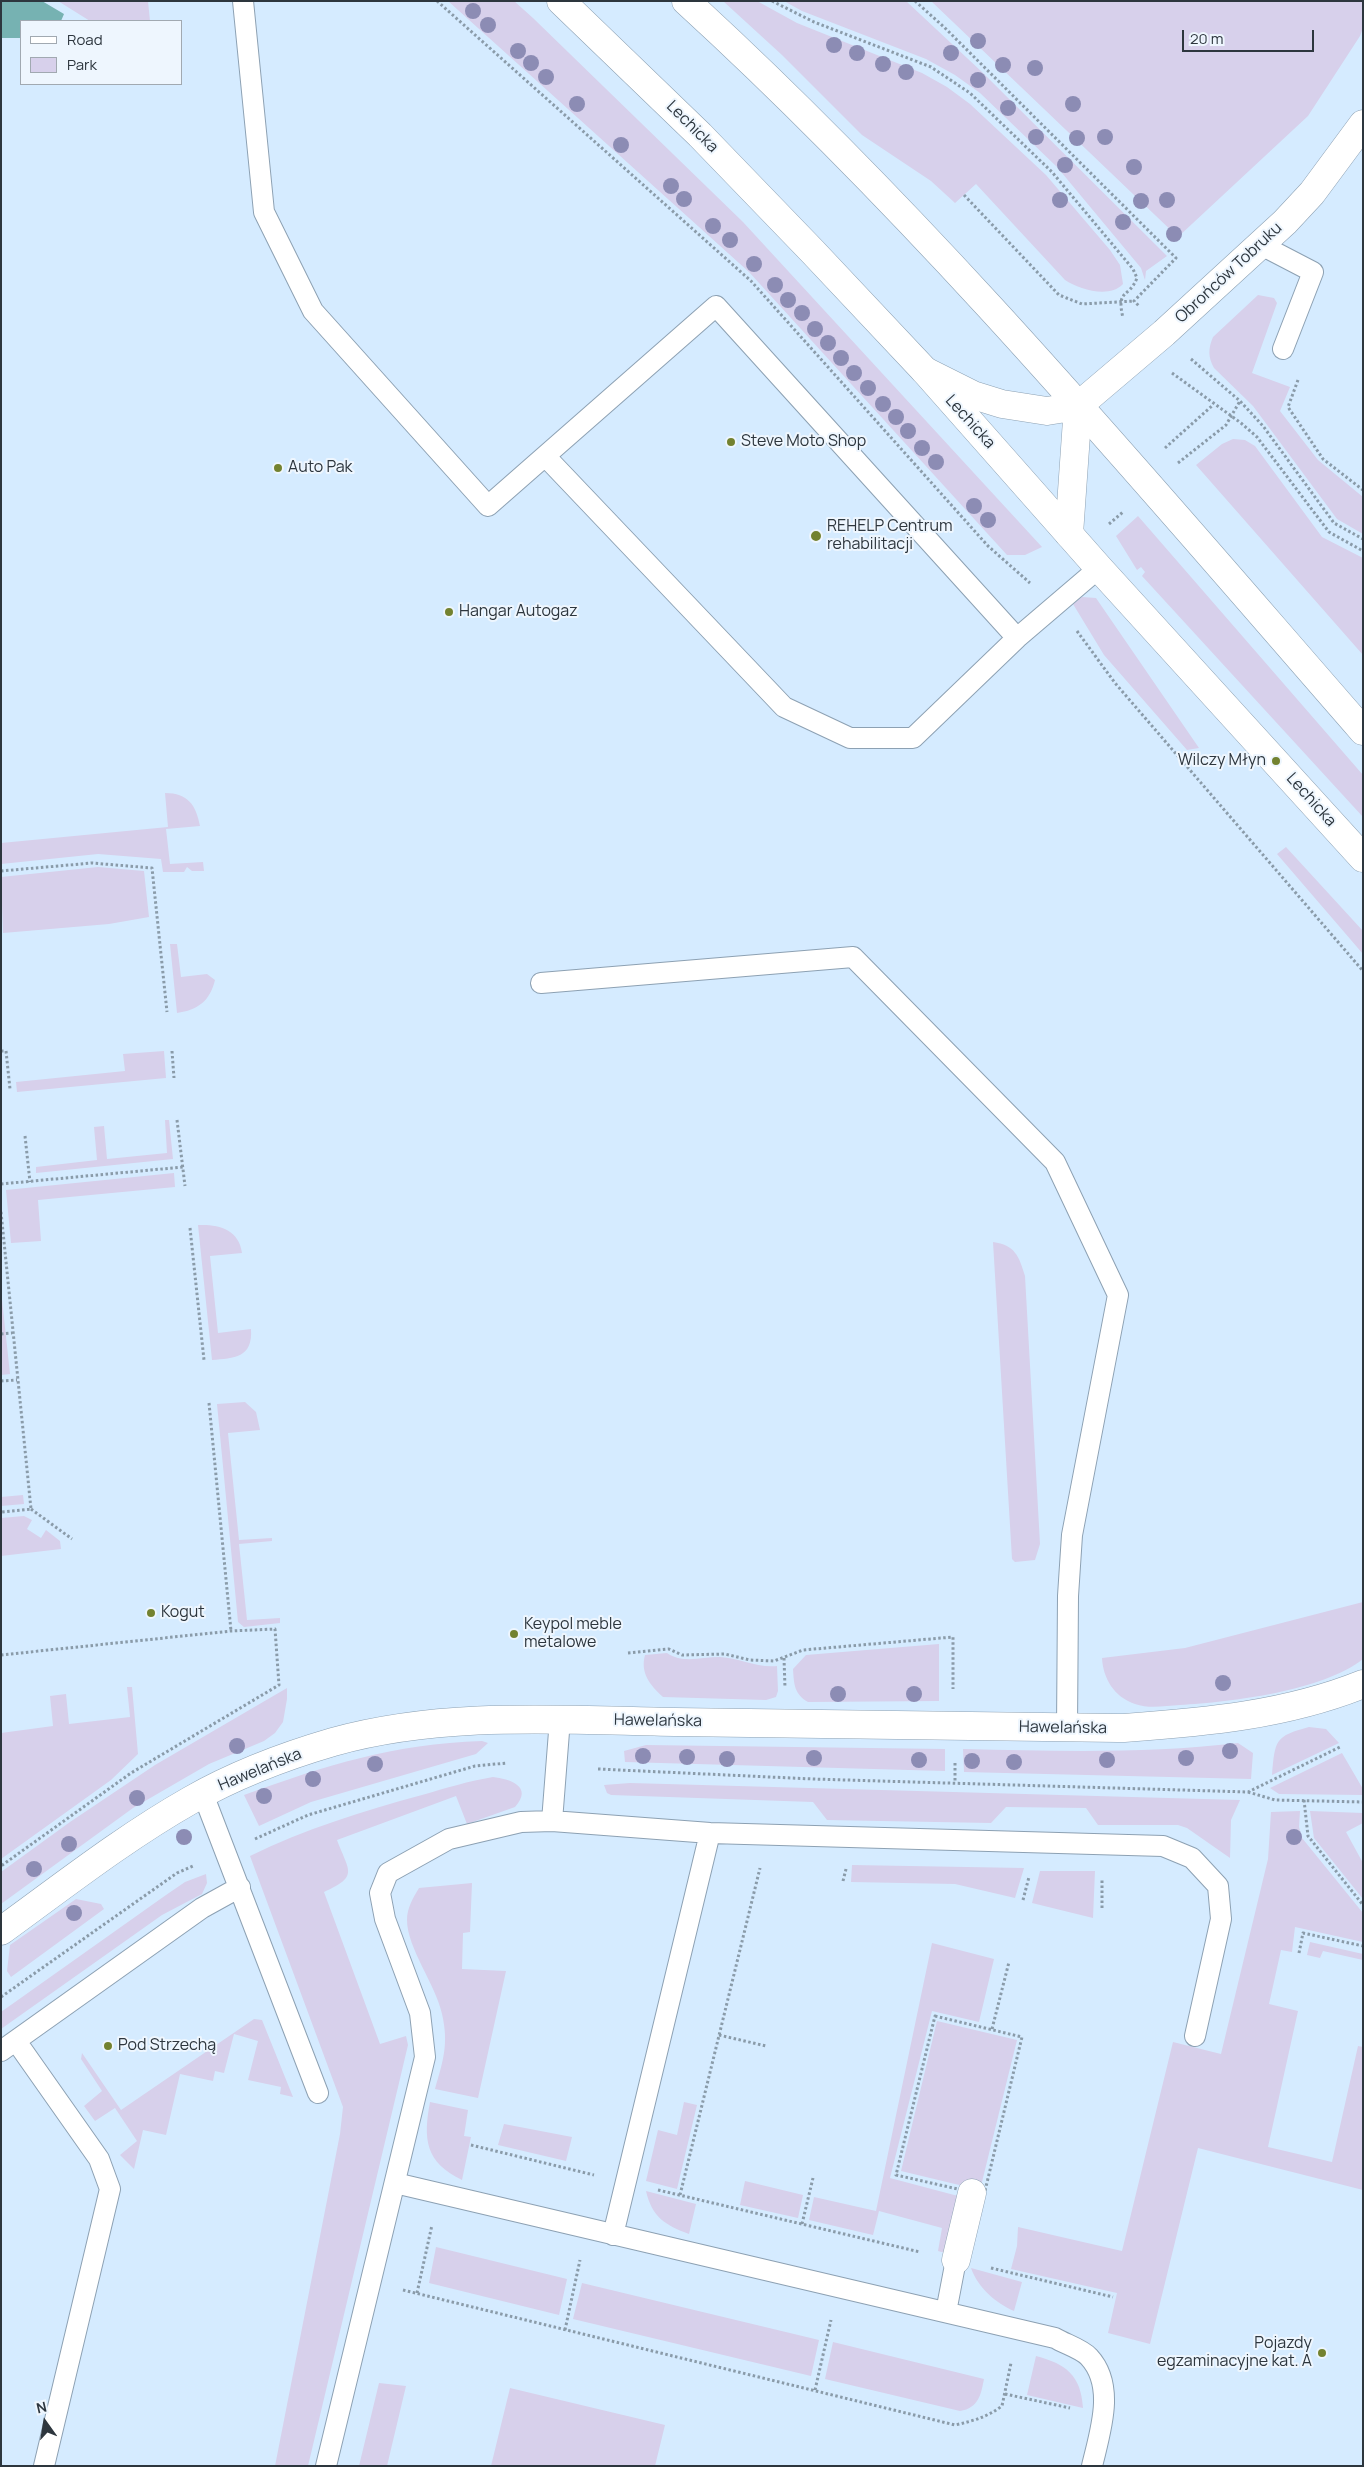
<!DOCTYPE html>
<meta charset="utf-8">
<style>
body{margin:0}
#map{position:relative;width:1364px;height:2467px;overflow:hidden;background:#d5ebff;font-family:Manrope,sans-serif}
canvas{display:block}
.frame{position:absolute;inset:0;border:2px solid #2d363e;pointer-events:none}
.legend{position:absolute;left:20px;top:20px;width:162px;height:65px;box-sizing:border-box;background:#eef6fe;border:1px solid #a1a9b1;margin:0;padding:6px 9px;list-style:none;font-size:15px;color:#2d363e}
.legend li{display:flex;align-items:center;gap:10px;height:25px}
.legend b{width:25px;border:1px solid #a1a9b1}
.north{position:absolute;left:20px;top:2397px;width:50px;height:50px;-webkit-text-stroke:4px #eef6fe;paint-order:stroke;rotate:347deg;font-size:14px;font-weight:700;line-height:20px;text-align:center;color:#2d363e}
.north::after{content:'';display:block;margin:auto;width:18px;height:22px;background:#2d363e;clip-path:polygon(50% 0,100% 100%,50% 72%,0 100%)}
.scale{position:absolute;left:1182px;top:30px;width:132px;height:22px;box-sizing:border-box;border:2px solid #2d363e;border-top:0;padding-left:6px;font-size:15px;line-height:18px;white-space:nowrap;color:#2d363e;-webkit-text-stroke:4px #eef6fe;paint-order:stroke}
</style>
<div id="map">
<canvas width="1364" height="2467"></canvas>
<div class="frame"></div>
<ul class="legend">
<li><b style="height:6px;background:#fff"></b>Road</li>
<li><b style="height:14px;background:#d7d0eb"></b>Park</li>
</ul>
<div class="north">N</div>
<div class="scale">20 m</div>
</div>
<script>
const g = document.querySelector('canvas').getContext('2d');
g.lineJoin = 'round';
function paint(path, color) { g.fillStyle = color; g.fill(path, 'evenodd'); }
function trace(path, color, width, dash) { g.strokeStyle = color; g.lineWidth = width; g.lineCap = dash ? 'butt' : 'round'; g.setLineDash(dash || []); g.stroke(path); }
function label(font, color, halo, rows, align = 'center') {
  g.font = font + ' Manrope,sans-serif'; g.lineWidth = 4; g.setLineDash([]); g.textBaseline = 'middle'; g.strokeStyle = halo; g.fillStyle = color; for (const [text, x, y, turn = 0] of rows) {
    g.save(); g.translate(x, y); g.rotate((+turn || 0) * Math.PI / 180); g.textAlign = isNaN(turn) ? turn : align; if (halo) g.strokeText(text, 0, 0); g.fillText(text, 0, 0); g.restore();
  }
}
paint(new Path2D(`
 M58,1H148L150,21H90Z
 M448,1H514L533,18L743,222L1042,547L1025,555H1007L749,272Z
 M723,1H757L797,23L922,73L947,87L970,104L1046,175L1110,250L1120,265L1123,284C1109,299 1079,289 1065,280L976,184L955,203L931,181L862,135L782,55Z
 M784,1H906L982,72L1167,256L1146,271L1145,280L1141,268L1057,167L980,93L955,75L926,59L802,11Z
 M931,1H1363V28L1360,36L1308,116L1178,237Z
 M1258,295L1274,298L1277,303L1252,373L1290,387L1280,411L1318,460L1363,497V534L1337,519L1253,406L1214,368C1208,357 1208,349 1213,337Z
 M1233,439L1245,440L1255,446L1322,537L1363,558V655L1196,465L1222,444Z
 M1138,516L1363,775V817L1142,576L1145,572L1141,567L1137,570L1116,536Z
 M1082,597L1096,598L1199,748L1187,750L1104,655L1073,604Z
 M165,793C188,793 196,805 200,826L166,829L170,864L203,862L204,871H192L187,867L184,872H163L161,859L98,854L1,864V843L168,827Z
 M1286,847L1363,931V954L1277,854Z
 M98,867L144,871L149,917L109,924L3,933L1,877Z
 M170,944H177L181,977L207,974L215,980C210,1001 198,1010 177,1013Z
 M164,1051L166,1078L17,1092L16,1082L125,1071L123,1054Z
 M165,1120H169L173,1159L36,1173V1167L97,1160L94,1127L104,1126L107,1159L167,1153Z
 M174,1173L175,1187L38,1200L41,1241L11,1243L6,1190Z
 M198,1225C218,1224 239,1229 242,1253L210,1256L218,1333L251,1329C253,1358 234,1358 212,1360Z
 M993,1242C1015,1245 1019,1256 1025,1276L1040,1544L1035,1560L1015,1562L1012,1559Z
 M1,1290L10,1374L1,1375Z
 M245,1402L256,1412L260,1430L228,1433L239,1540L272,1538V1541L239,1544L247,1620L280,1618V1623L244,1627L238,1622L217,1404Z
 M23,1495L24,1504L1,1506V1497Z
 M24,1516L32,1520L27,1529L41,1538L46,1530L60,1541L61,1549L1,1556V1518Z
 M1363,1602V1659C1323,1691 1231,1702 1180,1705C1165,1706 1149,1709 1135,1704C1114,1697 1103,1678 1102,1658L1185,1648Z
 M939,1644V1701L808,1702C794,1694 794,1684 793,1669L806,1655Z
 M667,1653C683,1664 701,1657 720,1657C739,1658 757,1668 777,1666L778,1691L776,1697L766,1700L663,1697C650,1685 640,1673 645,1655Z
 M127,1687H132L138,1754L111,1780L1,1859V1733L53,1726L50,1696L66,1694L69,1724L130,1717Z
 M287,1688V1699L283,1722L275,1733L264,1741L209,1764L133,1808L1,1904V1872L70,1822L155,1765Z
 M1309,1727L1326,1729L1339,1743L1272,1775C1275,1740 1275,1736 1309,1727Z
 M482,1741L488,1743L476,1754L311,1802L259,1826L244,1795C327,1765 393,1744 482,1741Z
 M1238,1743L1253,1753L1251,1779L964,1772L963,1749C1055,1751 1147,1754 1238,1743Z
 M646,1745L945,1749V1771L625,1762L624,1751Z
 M1342,1753L1363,1789V1795L1279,1794L1270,1788Z
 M493,1777C509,1779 534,1786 515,1807L467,1824L456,1796L337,1840C349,1872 359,1876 324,1892L380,2044L406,2036L408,2045L308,2466H275L340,2134L343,2107L250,1856C305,1829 363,1811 422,1795C446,1788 469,1781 493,1777Z
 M630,1783L1240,1800L1231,1820L1230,1858L1187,1828L1178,1825H1098L1086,1808L1006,1807L991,1823L827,1820L813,1802L611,1795L607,1793L604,1785Z
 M1300,1811L1299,1827L1302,1838L1363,1913V1942L1295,1927L1292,1952L1281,1950L1269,2004L1298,2011L1268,2147L1332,2162L1358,2046L1363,2047V2190L1198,2148L1150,2344L1108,2333L1117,2293L1011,2269L1017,2246L1018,2227L1122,2251L1173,2042L1221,2054L1268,1859L1271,1812Z
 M1310,1811L1363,1813V1823L1346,1832L1363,1863V1899L1314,1838Z
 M852,1865L1024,1868L1015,1898L955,1884L851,1882Z
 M1040,1871H1095L1093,1918L1032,1903Z
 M206,1874L207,1883L202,1894L162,1915L1,2029V2012L166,1895L185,1882Z
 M472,1883L470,1932L463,1933L462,1969L506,1971L478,2098L435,2089C443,2061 449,2044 442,2014C436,1985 407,1948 407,1920C407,1908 413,1898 419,1888Z
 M76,1899L101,1904L104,1909L11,1977L7,1971L10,1945Z
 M1310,1942L1363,1954V1960L1323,1951L1320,1958L1307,1955Z
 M932,1943L994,1959L979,2022L932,2011L890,2178L958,2196L945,2253L938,2251L942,2228L879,2211L873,2235L809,2220L814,2197L876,2211Z
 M254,2019L262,2020L293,2097L280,2094L281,2087L248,2080L258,2041L234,2034L224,2073L215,2071L213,2081L180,2074L166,2135L143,2130L134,2169L120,2155L137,2141L115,2108L95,2121L84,2106L102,2091L81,2059L82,2053L121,2110Z
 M937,2021L1017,2040L980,2190L901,2171Z
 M430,2102L468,2110L464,2136L471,2137L462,2180C425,2162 423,2139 430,2102Z
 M684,2102L697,2105L677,2189L646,2181L658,2130L677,2135Z
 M504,2124L572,2137L566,2161L498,2145Z
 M745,2181L803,2195L798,2218L740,2205Z
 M646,2191L696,2204L689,2234C665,2225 652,2217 646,2191Z
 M436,2247L567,2279L559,2315L429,2283Z
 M971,2268L1022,2282L1014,2311C996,2303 978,2288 971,2268Z
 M582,2283L819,2340L811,2376L573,2319Z
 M833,2342L984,2379C981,2394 979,2408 960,2411L825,2379Z
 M1036,2356C1066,2364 1081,2375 1083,2408L1027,2395Z
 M379,2383L406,2386L387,2466H359Z
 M510,2388L665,2425L655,2466H491Z`), '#d7d0eb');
paint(new Path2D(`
 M1,1H42L64,14L61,21H21V38H1Z`), '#76b2b2');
const service = new Path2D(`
 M243,1L264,212L313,311L488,506L716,306L1017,638
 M1261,245L1313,272L1283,349
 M546,457L784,707L850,738H913L1017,638L1099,568
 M541,983L853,957L1055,1162L1118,1295L1072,1535L1068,1596L1067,1728
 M203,1794L318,2093
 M552,1821L560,1719
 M16,2041L99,2159L110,2189L44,2466
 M1,2051L202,1908L240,1887
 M395,2183L1055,2338C1065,2344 1082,2349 1089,2357C1116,2386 1100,2432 1092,2466
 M613,2235L710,1833
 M946,2312L956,2260
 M326,2466L425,2057L420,2013L385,1919L380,1893L388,1873L449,1839L521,1822L552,1821L710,1833L1163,1846L1192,1858L1218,1886L1221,1919L1195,2036`);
const pedestrian = new Path2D(`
 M956,2260L972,2193`);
const minor = new Path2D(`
 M925,371L973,395L1002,404L1047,411L1078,406L1164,333L1285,222L1312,193L1363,124
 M1069,534L1078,406
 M1,1931C63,1886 124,1838 191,1800C235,1775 285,1756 333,1742C443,1711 562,1720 675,1722C824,1724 974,1727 1124,1728C1206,1722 1286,1715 1363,1684`);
const primary = new Path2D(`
 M561,1L700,135L813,252L925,371L1099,568L1363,858
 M686,1C931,225 1145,481 1363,731`);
trace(service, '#8da1b3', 22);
trace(pedestrian, '#8da1b3', 29);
trace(minor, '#8da1b3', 29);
trace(primary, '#8da1b3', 29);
trace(new Path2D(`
 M437,1L751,281L988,546L1030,583
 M772,1L814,22L931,67L970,93L1052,172L1133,269L1137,278C1129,299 1116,288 1123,318
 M915,1L944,27L1176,258L1134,301L1139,306
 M964,195L1059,295L1082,304L1134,301
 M1191,359L1240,401L1263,426L1334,523L1363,539
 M1172,373L1241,423L1257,437L1329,532L1363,551
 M1298,380L1288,407L1323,459L1363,490
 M1165,448L1213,405
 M1178,463L1226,425L1240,401
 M1109,524L1123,512
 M1077,631L1115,683L1363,971
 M1,871L92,863L152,868L167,1012
 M1,1051H6L10,1089
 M172,1051L174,1078
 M177,1120L185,1186
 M25,1136L30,1182
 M1,1184L183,1167
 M1,1212L31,1509L1,1512
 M190,1228L204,1360
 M1,1334L12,1333
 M1,1381L17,1380
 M209,1403L231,1631
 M31,1509L72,1539
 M628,1653L669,1649L682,1655L725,1654L750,1660L774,1661L803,1650L953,1637V1689
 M1,1655L231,1631L275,1629L279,1685L131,1773L1,1866
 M784,1658L785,1688
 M955,1763V1783
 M598,1769L813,1779L1248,1792L1340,1747
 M1248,1792L1275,1800L1363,1802
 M1304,1800L1308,1836L1363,1905
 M255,1839L308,1815L475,1766L507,1763
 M843,1881L846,1869
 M1023,1900L1029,1877
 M1102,1908V1879
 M1299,1953L1303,1933L1363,1946
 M1,1997L177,1873L195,1865
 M935,2016L1022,2037L984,2195L896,2175Z
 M1362,2026H1363
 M992,2029L1009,1962
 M719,2035L766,2046
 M471,2145L594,2175
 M658,2190L920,2252
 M680,2195L760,1868
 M802,2224L813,2178
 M991,2268L1113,2297
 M403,2290L955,2425C973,2421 987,2417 1002,2406L1011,2363
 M417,2293L432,2225
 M565,2330L580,2260
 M815,2390L831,2320
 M1005,2394L1070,2408`), '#8a9ba9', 3, [2.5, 2.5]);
trace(service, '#fff', 20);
trace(pedestrian, '#fff', 28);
trace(minor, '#fff', 28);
trace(primary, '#fff', 28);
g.fillStyle = '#8c8cb4';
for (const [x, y] of [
 [473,11],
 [488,25],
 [978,41],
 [834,45],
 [518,51],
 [857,53],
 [951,53],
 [531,63],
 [883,64],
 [1003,65],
 [1035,68],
 [906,72],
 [546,77],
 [978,80],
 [577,104],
 [1073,104],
 [1008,108],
 [1036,137],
 [1105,137],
 [1077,138],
 [621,145],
 [1065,165],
 [1134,167],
 [671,186],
 [684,199],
 [1060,200],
 [1167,200],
 [1141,201],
 [1123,222],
 [713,226],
 [1174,234],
 [730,240],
 [754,264],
 [775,285],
 [788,300],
 [802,313],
 [815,329],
 [828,343],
 [841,358],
 [854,373],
 [868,388],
 [883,404],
 [896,417],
 [908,431],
 [922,448],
 [936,462],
 [974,506],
 [988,520],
 [1223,1683],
 [838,1694],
 [914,1694],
 [237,1746],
 [1230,1751],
 [643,1756],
 [687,1757],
 [814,1758],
 [1186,1758],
 [727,1759],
 [919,1760],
 [1107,1760],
 [972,1761],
 [1014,1762],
 [375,1764],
 [313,1779],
 [264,1796],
 [137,1798],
 [184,1837],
 [1294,1837],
 [69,1844],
 [34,1869],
 [74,1913]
]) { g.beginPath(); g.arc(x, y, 8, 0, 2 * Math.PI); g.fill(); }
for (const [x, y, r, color] of [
 [731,442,5,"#738230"],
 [278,468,5,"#738230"],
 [816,536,6,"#738230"],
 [449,612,5,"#738230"],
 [1276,761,5,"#738230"],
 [151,1613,5,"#738230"],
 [514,1634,5,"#738230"],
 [108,2046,5,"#738230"],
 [1322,2353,5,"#738230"]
]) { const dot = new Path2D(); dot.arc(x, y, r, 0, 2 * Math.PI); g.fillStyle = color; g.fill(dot); trace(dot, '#eef6fe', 2); }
label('16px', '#2d363e', '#eef6fe', [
 ["Lechicka",692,127,45],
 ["Obrońców Tobruku",1229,273,-43],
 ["Lechicka",970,422,48],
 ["Lechicka",1311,800,48],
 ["Hawelańska",658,1721,1],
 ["Hawelańska",1063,1728,1],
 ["Hawelańska",260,1770,-22]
]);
label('16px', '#2d363e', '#eef6fe', [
 ["Steve Moto Shop",741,442],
 ["Auto Pak",288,468],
 ["REHELP Centrum",827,527],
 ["rehabilitacji",827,545],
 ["Hangar Autogaz",459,612],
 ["Wilczy Młyn",1266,761,"right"],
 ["Kogut",161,1613],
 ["Keypol meble",524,1625],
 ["metalowe",524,1643],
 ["Pod Strzechą",118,2046],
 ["Pojazdy",1312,2344,"right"],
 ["egzaminacyjne kat. A",1312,2362,"right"]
], 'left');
</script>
